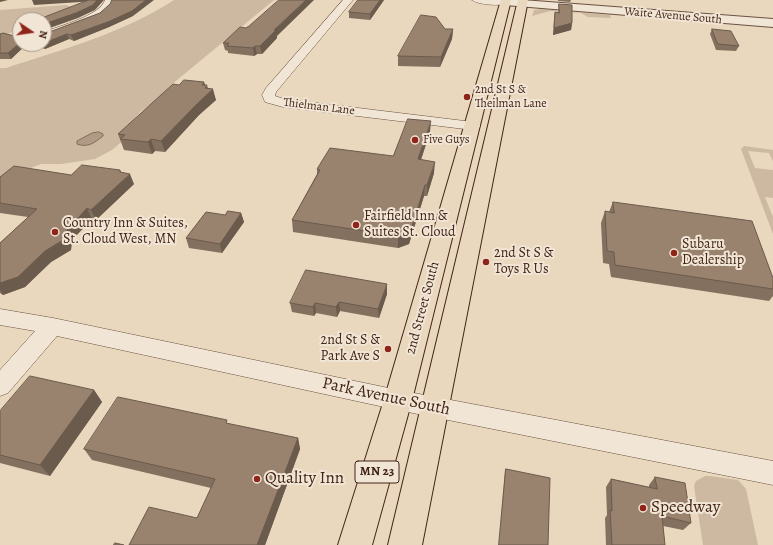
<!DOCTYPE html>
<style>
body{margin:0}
#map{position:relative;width:773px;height:545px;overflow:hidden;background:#e9d7be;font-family:Alegreya,serif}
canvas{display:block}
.north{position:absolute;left:12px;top:12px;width:40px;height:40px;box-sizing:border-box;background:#f1e5d5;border:1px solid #ab9889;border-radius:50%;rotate:103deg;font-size:11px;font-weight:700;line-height:16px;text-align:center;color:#432517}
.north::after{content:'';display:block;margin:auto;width:14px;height:18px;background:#8f2418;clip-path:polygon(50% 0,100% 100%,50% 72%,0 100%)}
</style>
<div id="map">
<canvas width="773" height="545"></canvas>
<div class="north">N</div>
</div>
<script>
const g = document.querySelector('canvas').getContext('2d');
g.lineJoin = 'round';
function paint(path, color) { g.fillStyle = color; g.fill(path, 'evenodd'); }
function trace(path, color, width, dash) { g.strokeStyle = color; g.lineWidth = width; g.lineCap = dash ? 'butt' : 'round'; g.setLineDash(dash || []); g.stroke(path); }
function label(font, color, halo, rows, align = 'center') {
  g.font = font + ' Alegreya,serif'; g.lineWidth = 4; g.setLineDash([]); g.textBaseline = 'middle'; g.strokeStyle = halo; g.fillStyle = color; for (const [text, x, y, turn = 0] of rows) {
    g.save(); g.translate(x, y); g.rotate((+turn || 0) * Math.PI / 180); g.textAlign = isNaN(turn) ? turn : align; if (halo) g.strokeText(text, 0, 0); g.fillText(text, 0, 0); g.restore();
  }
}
paint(new Path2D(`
 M174,0H274L171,85L156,101L141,111L135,118L126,138L112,150L95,159L61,164H41L0,180V68H6C61,50 126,32 174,0Z
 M66,5L72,7L43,20H20V29L0,37V10Z
 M541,9L610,15L611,18L588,17L581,13L550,11L532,16L534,10Z
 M744,146L773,150V161L769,153L748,151L755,168L773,170V198L765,197L773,217V234L741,149Z
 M705,476H710L738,480L746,489L758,545H703L694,486L696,481Z`), '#cdb9a2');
const water = new Path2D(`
 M99,132L103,134V136C94,143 88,148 77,144V141L92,133Z`);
paint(water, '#b19a85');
trace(water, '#856b59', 1);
const minor = new Path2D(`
 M105,0H115L111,8L101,17L44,39V32C59,26 100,16 105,0Z
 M343,0H353L276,92L275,96L284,99L473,122L478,123L480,126L478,129L473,130L283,107L265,102L262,95L266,88Z
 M472,0H508L510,2C505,7 477,5 472,0Z
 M0,309L53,318L398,390L773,461V485L398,410L57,336L8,393L0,396V370L35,331L0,325Z`);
const tertiary = new Path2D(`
 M501,0H522L773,19V27L505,5L501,4L500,2Z`);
const trunk = new Path2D(`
 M501,0H511L412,400L372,545H338L384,400Z
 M518,0H528L422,545H388Z`);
trace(minor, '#6c5241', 1);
trace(tertiary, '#6c5241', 2);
trace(trunk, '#432517', 2);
paint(minor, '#f1e5d5');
paint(tertiary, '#f1e5d5');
paint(trunk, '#e9d7be');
paint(new Path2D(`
 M384,0L370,20L349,18V12Z
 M558,0H571L570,2L558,1Z
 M559,4L572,23L571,30L553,35L554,20L555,12L558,13Z
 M133,16L109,27L74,41L69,39L45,49L27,44L11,59H0V34L18,37L19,33L17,28L20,26V44H44V34Z
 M445,29H453L452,39L440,67L398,66V56Z
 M712,29L739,46L736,51L716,50L710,34Z
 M277,36V38L262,54H257L254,56L228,53V51L225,50L223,43Z
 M179,85L208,88L216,100L199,115L165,152L155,151L152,154L124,150L118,134Z
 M430,132L421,160L434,173L427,196H424L409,244L398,248L293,232L292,220L317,174V169L393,156Z
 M121,172L134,184L96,220L92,219L72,240L71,250L51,262L25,287L3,295L0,293V243L28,217L0,213V177L71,175Z
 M613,202L773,278V296L769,301L611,277L609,264L603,263L601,223L605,211L609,212Z
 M241,213L244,222L222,253L189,248L186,238L225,215Z
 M387,294L379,318L340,311L337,317L316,313L314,316L292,312L290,303Z
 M94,390L102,402L50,476L0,463V411Z
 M228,424L298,438L300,449L265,545H129L197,518L211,488L92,460L84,449Z
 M506,469L548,545H499L505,472Z
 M655,477L691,523L683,530L663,526L665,545H606L605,518L607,515L606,487L611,479L649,487V485Z`), '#84705f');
paint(new Path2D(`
 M0,0H8L0,2Z
 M32,0H104L95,10L78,18L44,30V24L96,1L34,5Z
 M146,0H154L133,16L109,27L74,41L71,35Z
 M306,0H314L277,36V38L262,54L260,46L274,30Z
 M380,0H384L370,20V14Z
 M572,23L571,30L553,35L554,28Z
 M453,29L452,39L440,67L441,57Z
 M67,34L69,39L45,49L43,44L44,43Z
 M20,43V44H27L11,59L8,53Z
 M255,46L257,54L254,56L253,48Z
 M204,82L206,87L207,85L209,93L213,89L216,100L199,115L165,152L161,141Z
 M431,121L430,132L417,171L418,159Z
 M151,139L155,151L152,154L148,142Z
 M435,162L434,173L427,196V185Z
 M120,170L124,180L130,174L134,184L96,220L91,210Z
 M425,185L424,196L409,244L398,248V236Z
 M87,208L92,219L72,240L71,250L51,262L25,287L3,295L0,290V283L67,230Z
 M241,213L244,222L222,253L220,244Z
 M387,284V294L379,318L378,309Z
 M339,302L340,311L337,317L336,307Z
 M315,303L316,313L314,316L313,307Z
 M94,390L102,402L50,476L40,465Z
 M298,438L300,449L265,545H257Z`), '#6b5b4d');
const building = new Path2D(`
 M89,0H97L93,5L76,13L44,24V20H37Z
 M112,0H146L132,11L108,22L71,35L67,34L44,43V34L100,13L110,4Z
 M279,0H306L274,30H276L260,46H255L253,48L227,46L229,43H223L240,27L246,28L249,26Z
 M358,0H380L370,14L349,12Z
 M559,4L572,5V23L554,28L555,12L559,13Z
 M421,15L436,17L445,29H453L441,57L398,56Z
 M20,26V43L8,53H0V34L3,33L18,37L19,30L17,28Z
 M712,29L731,31L739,46L718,44Z
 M184,80L204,82L202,85H207L205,88L213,89L197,104L161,141L151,139L148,142L120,139L125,135L118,134L173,84L179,85Z
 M408,119L431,121L418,159L435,162L427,185H425L410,233L398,236L292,220L320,170L317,169L330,148L393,156Z
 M82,165L120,170V172L130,174L91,210L87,208L67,230L65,239L45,251L18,277L0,283V243L37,209L0,203V177L14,166L71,175Z
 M613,202L752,221L773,278V289L615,265L614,252L607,251L605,211L614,213Z
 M228,211L241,213L220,244L186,238L206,212L225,215Z
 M306,270L387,284L378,309L339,302L336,307L315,303L313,307L290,303Z
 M30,376L94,390L40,465L0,455V411Z
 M118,397L227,420L226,423L298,438L257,545H129L149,507L197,518L215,479L84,449Z
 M506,469L550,478L548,545H499Z
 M655,477L685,483L691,523L662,516L665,545H612L610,510L612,511L611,479L657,489Z
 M115,543L124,545H114Z`);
paint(building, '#99826e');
trace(building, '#6b5b4d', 1);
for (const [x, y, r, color] of [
 [467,97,4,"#8f2418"],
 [415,140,4,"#8f2418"],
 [356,225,4,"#8f2418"],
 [55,232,4,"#8f2418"],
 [674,253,4,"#8f2418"],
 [486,262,4,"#8f2418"],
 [388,349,4,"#8f2418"],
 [257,479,4,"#8f2418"],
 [643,508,4,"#8f2418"]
]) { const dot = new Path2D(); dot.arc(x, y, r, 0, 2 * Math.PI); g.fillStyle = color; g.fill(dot); trace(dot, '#f1e5d5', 1.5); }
label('12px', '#432517', '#f1e5d5', [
 ["Waite Avenue South",673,16,5],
 ["Thielman Lane",319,107,7]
]);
label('12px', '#432517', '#f1e5d5', [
 ["2nd St S &",475,90],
 ["Theilman Lane",475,104],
 ["Five Guys",423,140]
], 'left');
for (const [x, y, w] of [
 [377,472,44]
]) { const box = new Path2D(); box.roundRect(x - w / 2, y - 11, w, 22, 3); g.fillStyle = '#f1e5d5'; g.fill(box); trace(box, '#432517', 1); }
label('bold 13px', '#432517', null, [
 ["MN 23",377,472]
]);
label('14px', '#432517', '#f1e5d5', [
 ["Fairfield Inn &",364,217],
 ["Suites St. Cloud",364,233],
 ["Country Inn & Suites,",63,224],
 ["St. Cloud West, MN",63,240],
 ["Subaru",682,245],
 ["Dealership",682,261],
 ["2nd St S &",494,254],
 ["Toys R Us",494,270],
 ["2nd St S &",380,341,"right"],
 ["Park Ave S",380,357,"right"]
], 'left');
label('14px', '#432517', '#f1e5d5', [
 ["2nd Street South",423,308,-75]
]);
label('17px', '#432517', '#f1e5d5', [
 ["Park Avenue South",386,397,12]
]);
label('17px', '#432517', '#f1e5d5', [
 ["Quality Inn",265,479],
 ["Speedway",651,508]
], 'left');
</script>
